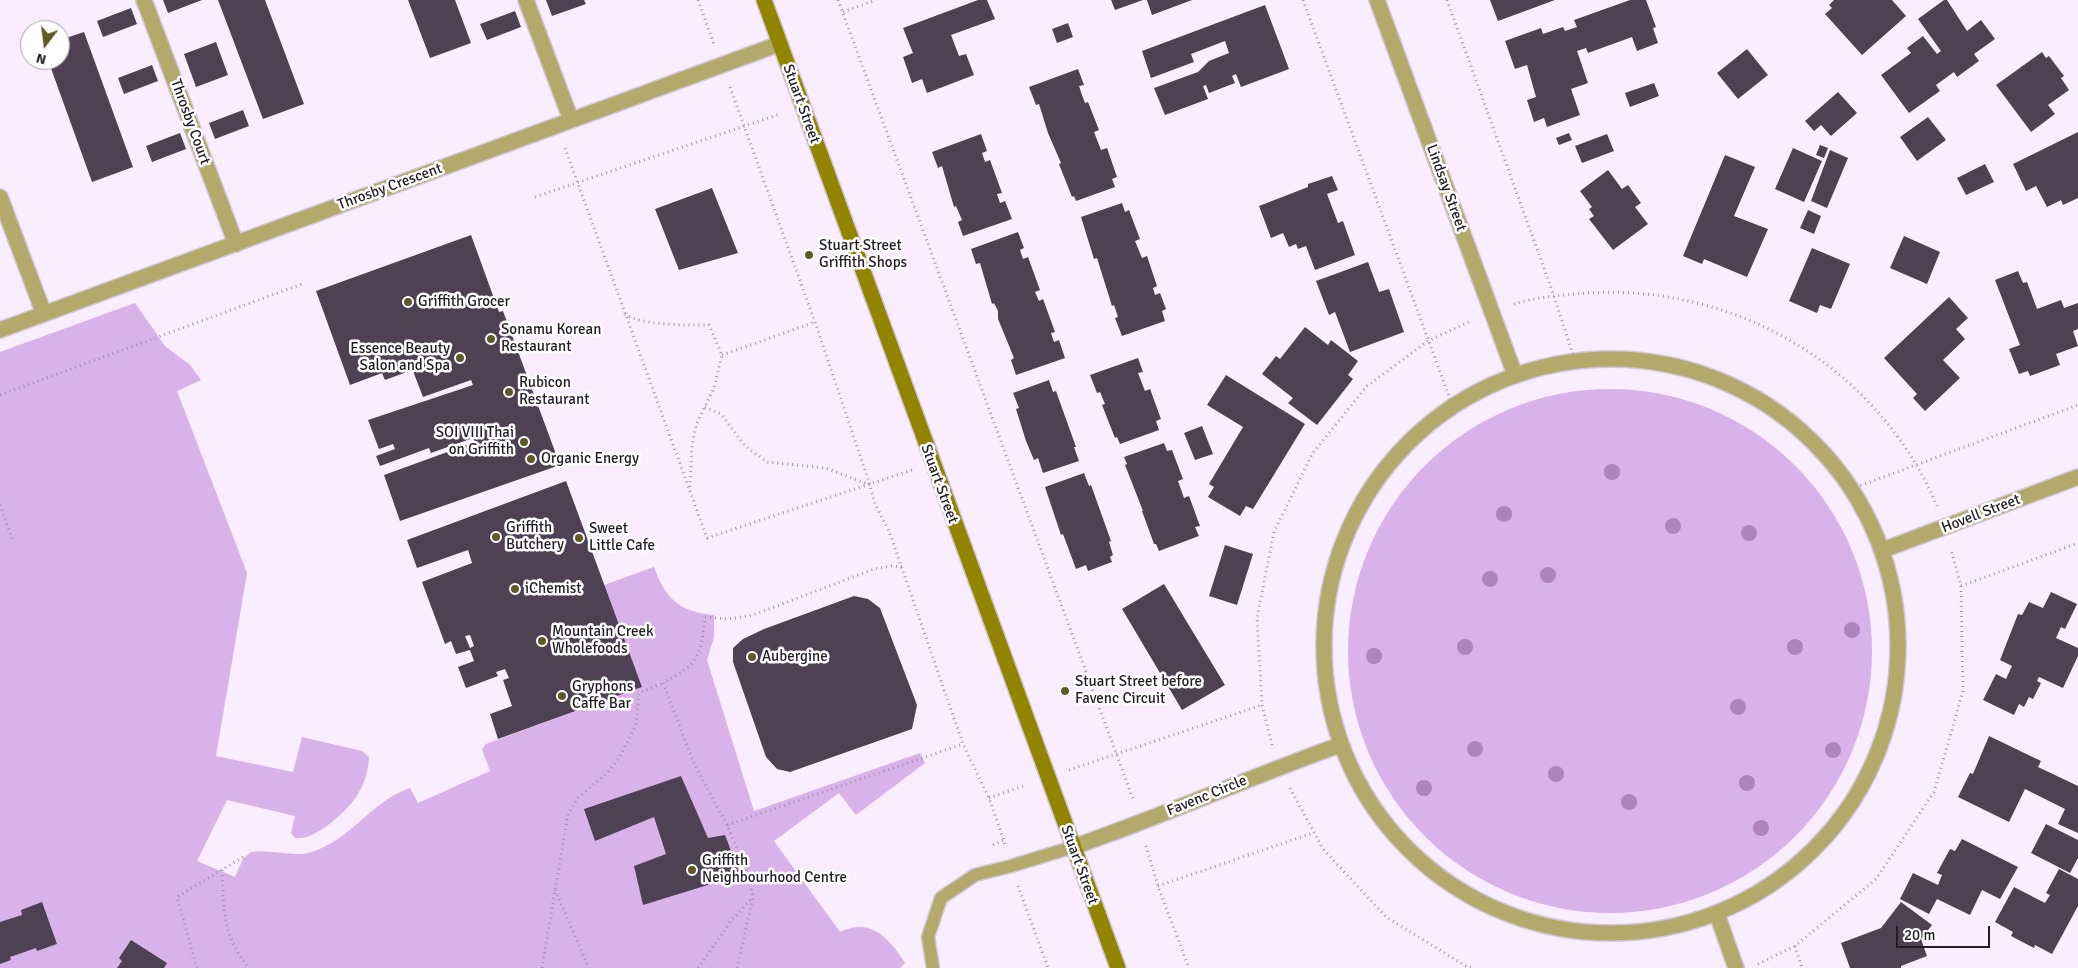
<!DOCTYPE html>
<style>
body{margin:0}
#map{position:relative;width:2078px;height:968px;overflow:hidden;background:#f9edff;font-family:Signika,sans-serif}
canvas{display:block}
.north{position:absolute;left:20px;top:20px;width:50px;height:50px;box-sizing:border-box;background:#fff;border:1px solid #a7a4a7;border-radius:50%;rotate:195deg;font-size:14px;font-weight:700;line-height:20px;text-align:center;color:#221c24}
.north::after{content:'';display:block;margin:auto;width:18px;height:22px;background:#605925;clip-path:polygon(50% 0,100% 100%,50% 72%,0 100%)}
.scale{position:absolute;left:1896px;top:926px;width:94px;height:22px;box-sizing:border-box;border:2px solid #221c24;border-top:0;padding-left:6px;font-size:15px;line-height:18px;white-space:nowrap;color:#221c24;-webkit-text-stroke:4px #fff;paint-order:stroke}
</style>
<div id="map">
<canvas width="2078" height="968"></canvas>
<div class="north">N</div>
<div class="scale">20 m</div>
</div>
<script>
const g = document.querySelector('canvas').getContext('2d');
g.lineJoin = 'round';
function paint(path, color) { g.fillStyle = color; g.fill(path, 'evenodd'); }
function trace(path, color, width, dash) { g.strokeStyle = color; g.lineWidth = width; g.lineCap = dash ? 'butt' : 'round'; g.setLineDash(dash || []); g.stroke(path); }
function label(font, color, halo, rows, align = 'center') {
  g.font = font + ' Signika,sans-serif'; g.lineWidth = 5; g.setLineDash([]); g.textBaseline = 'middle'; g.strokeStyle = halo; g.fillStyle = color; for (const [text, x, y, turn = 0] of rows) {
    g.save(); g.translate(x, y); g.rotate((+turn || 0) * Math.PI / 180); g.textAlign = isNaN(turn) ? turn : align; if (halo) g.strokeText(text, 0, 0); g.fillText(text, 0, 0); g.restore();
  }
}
paint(new Path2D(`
 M135,303L165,346L190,365L201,380L177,391L247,573L216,756L293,772L302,737L362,751L369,757C368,789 348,811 324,828C316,833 305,840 295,838L291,833L295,816L227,800L197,861L235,877L243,859L251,852C272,849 291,858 312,852C352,839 370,802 410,788L418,803L490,771L482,749L486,744L642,687L604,585L654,567C665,599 680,612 714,615V637L707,660L754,811L920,753L925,763L856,815L839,793L774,841L840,932C871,917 889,938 905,963L900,968H0V352Z
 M1348 651a262 262 0 1 1 524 0a262 262 0 1 1-524 0Z`), '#d8b2e8');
paint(new Path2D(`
 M163,0H202L168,13Z
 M218,0H265L304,104L263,119Z
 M408,0H455L471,43L430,58Z
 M546,0H584L586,4L552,16Z
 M978,0H987L995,19L951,35L959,56L966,54L974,75L927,93L922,79L912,83L903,57L913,53L903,28Z
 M1111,0H1143L1115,10Z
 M1147,0H1192L1152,15Z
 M1490,0H1555L1498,21Z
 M1630,0H1646L1656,27L1653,28L1658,43L1637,51L1632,37L1588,53L1586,48L1577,51L1588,83L1571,89L1580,115L1547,127L1544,118L1534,122L1527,100L1536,97L1527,65L1515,69L1505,41L1541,28L1543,34L1563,27L1565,31L1577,27L1574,20Z
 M1834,0H1892L1906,16L1862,55L1825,14L1832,8L1829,5Z
 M1944,0H1947L1967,31L1981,20L1995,39L1974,54L1979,61L1957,77L1954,72L1936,85L1940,91L1909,113L1881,75L1911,53L1907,48L1923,36L1937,54L1941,51L1918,19Z
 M1265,5L1289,69L1241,87L1236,74L1232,76L1235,83L1209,93L1206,85L1203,86L1208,99L1165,115L1154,88L1198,72L1209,61L1229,53L1225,41L1191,54L1194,62L1151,78L1142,51Z
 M131,8L137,24L103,37L97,21Z
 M515,11L521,27L487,40L480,24Z
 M1068,23L1073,37L1057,43L1052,29Z
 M84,32L133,167L92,182L48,60H60V40Z
 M216,42L228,75L196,87L184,54Z
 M1747,49L1768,75L1738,99L1717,73Z
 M2042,52L2046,58L2049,56L2064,76L2061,78L2069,90L2048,105L2055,114L2031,132L1996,85Z
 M152,65L158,81L124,94L118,78Z
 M1078,69L1084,85L1079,86L1082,95L1085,103L1088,102L1099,130L1094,132L1101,150L1107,148L1117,177L1112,179L1115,187L1076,201L1074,196L1072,197L1059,164L1061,163L1048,133L1039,104L1036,105L1029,87Z
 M1654,83L1659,96L1630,107L1625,93Z
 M1838,92L1857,113L1831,136L1821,125L1814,131L1805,121Z
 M243,110L249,126L215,139L209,123Z
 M1928,117L1946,140L1917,161L1900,137Z
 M2078,132V198L2063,205L2061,200L2047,207L2036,186L2026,191L2013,164Z
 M180,133L186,149L152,162L146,146Z
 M1569,133L1572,140L1559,145L1556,138Z
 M981,134L987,151L982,153L985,162L990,160L1002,193L997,194L1000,203L1005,201L1012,219L963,236L958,222L962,220L956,206L954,207L942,166L938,168L932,152Z
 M1607,134L1614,151L1582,163L1575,146Z
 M1820,145L1828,148L1824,158L1816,155Z
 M1793,148L1822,161L1804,202L1775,189Z
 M1830,150L1848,158L1827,208L1811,201Z
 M1725,155L1755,167L1734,216L1768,229L1747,277L1704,259L1702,264L1683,256Z
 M1985,164L1994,182L1966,195L1957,178Z
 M1608,170L1622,189L1628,185L1641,203L1635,207L1648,224L1613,250L1589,219L1594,216L1589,209L1592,207L1580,191Z
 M1332,176L1338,190L1327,194L1338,223L1343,221L1355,255L1315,270L1306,246L1298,249L1296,244L1289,247L1283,233L1271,238L1259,206L1308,187V184Z
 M712,188L738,253L679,270L655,209Z
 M1122,203L1125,212L1129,210L1140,239L1135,241L1142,258L1147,256L1157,286L1153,288L1155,295L1160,293L1166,309L1162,311L1165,321L1122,336L1115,318L1118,317L1114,305L1112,306L1097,258L1094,259L1081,217Z
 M1808,210L1821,216L1814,234L1800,228Z
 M1018,232L1024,248L1020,250L1023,259L1028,257L1040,290L1035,292L1039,301L1043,299L1055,332L1051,333L1054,342L1059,340L1065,358L1016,375L1011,360L1014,358L998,319V311L994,303L992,304L980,263L976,264L971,249Z
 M471,235L499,312L503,311L560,465L400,521L384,475L475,442L473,438L431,453L429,448L380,466L376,456L395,449L393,444L379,449L368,420L473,385L471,380L423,397L413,371L415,369L385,380L382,373L350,385L316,291Z
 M1904,236L1940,252L1927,284L1890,268Z
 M1812,248L1850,264L1831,309L1820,305L1817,313L1789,301Z
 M1368,262L1379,292L1389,289L1404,332L1350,352L1335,312L1329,315L1316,281Z
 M2018,271L2023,283L2027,282L2037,309L2061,300L2064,308L2078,303V329L2073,331L2078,346L2056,354L2060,365L2030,376L2028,371L2019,374L2009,349L2020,345L1995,280Z
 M1949,297L1968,318L1956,329L1965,339L1943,360L1960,378L1925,411L1913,398L1917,394L1884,358Z
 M1305,327L1328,345L1331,340L1358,361L1348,375L1353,379L1317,425L1288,403L1293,398L1262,374L1276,356L1280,359Z
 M1138,358L1143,372L1138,373L1145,391L1150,389L1161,419L1156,421L1159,430L1120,444L1117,437L1115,438L1102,405L1105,404L1100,392L1097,393L1090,375Z
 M1226,375L1305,424L1253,509L1246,506L1240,516L1208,497L1214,487L1209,484L1243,427L1207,405Z
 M1049,380L1053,392L1056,391L1076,447H1074L1079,461L1043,473L1038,458L1034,460L1026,441L1016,409L1019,408L1013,393Z
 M1202,426L1213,454L1195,460L1184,433Z
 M1164,443L1167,451L1172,450L1183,479L1178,481L1184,498L1189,496L1200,526L1195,527L1199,536L1159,551L1156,544H1154L1142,511H1143L1125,465L1127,464L1124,457Z
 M1084,473L1089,486L1091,485L1111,541L1109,542L1113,555L1110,557L1112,562L1088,571L1086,565L1076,569L1063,534L1061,535L1045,487Z
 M566,481L642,687L498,739L490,714L512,706L503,680L509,678L505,669L496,672L498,676L466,688L458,667L474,661L470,650L456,654L451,641L445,644L422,582L472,563L468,550L417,568L407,540ZM470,635L474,646L470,648L465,636Z
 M1225,545L1253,554L1237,605L1209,596Z
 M1164,584L1225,685L1182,710L1122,609Z
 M2051,592L2077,604L2065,629L2061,627L2056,638L2078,648V656L2063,688L2039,677L2037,681L2041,683L2033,699L2029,697L2024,707L2019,704L2014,715L1983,700L1996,674L2006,679L2012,666L2000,660L2018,614L2022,615L2029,602L2043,608Z
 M854,596L868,599L880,608L917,705L912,729L790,772L777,769L766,757L733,662V648L743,639L764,629Z
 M1989,736L2041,761L2038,767L2078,786V833L2058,824L2065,809L2025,789L2009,822L1958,797L1970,773L1973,774Z
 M681,776L708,838L725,835L740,875L643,905L634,866L666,854L654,817L595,841L584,809Z
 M2046,824L2078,840V858L2070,873L2031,853Z
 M1962,839L2018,867L2000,899L1982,890L1970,915L1937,899L1929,914L1900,899L1913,873L1938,885L1942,875L1937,873L1950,849L1955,851Z
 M2059,869L2078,879V906L2052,954L2035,945L2034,948L2011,936L2013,932L1995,922L2014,887L2045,903L2050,895L2046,893Z
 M42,902L57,944L37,951L36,948L10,957L11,960L0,964V922L22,915L21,910Z
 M1901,902L1932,925L1921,939L1927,956L1901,966V968H1850L1841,943L1881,928Z
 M131,940L167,963L164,968H117L122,961L119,958Z`), '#4e4153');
const lane = new Path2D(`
 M933,968L928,937L941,898L975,875L1011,866L1073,847`);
const street = new Path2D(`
 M144,0L236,244
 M526,0L571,120
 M1377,0L1515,375
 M0,197L44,314
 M0,330L779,44
 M1324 646a287 287 0 1 1 574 0a287 287 0 1 1-574 0Z
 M1883,550L2078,477
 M1073,847C1163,816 1250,777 1340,745
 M1717,914L1736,968`);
const secondary = new Path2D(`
 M764,0L1118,968`);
trace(lane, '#d2c7d8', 15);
trace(street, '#d2c7d8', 18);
trace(secondary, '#d2c7d8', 18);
trace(new Path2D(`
 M698,0L714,44
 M838,0L1133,799
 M1303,0L1453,407
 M1447,0L1554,296L1575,361
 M843,12L876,0
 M730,87L815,322L870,485L875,504L889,531L963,744L989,798L1005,844
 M565,148L707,538L912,470
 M535,197L780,114
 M1514,304C1533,298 1554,296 1574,294C1727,279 1876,362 1937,506
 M625,314C643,326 686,325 709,325L722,355L714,388L696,425L692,446L690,487
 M722,355L815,322
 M0,395L302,284
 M705,407L721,414L745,446L767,462L826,468L870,485
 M1851,489L2078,405
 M0,505L13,541
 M1961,586L2078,543
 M1272,745L1262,705L1257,618L1274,532L1312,454L1367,386L1428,341L1471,321
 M1069,770L1262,705
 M1290,788L1323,849L1386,917L1466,966L1473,968
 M989,798L1026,785
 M727,825L695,766L663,683C698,664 701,657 705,617L728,619L753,615L874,569L891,566L902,567
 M993,845L1004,840
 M1146,846L1158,886L1189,968
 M222,870C224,911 222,935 249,968
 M1018,886L1048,968
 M1158,886L1313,833
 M555,890L589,968
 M1795,946L1802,968
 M1758,964L1795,946L1876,879L1934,792L1963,691L1961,586L1951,550
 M197,968L177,897L243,857
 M542,968L568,814L578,798L607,773L619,758L636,725L639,693L663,683
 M698,968L731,921L753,897
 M737,968L753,897L748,875L727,825L963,744`), '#9f96a4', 3, [1, 4]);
trace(lane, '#b2a96a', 12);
trace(street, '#b2a96a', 15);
trace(secondary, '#938400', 15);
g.fillStyle = '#af83bf';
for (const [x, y] of [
 [1612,472],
 [1504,514],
 [1673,526],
 [1749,533],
 [1548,575],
 [1490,579],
 [1852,630],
 [1465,647],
 [1795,647],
 [1374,656],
 [1738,707],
 [1475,749],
 [1833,750],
 [1556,774],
 [1747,783],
 [1424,788],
 [1629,802],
 [1761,828]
]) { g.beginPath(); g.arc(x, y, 8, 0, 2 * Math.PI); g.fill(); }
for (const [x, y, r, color] of [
 [809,255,5,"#605925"],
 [408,302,5,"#605925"],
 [491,339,5,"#605925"],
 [460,358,5,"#605925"],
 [509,392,5,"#605925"],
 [524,442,5,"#605925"],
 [531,459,5,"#605925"],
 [496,537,5,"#605925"],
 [579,538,5,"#605925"],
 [515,589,5,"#605925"],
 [542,641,5,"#605925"],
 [752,657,5,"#605925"],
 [1065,691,5,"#605925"],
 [562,696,5,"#605925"],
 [692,870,5,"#605925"]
]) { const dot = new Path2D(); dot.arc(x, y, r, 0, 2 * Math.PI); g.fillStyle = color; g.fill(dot); trace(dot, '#fff', 2); }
label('15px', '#221c24', '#fff', [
 ["Stuart Street",801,104,70],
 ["Throsby Court",190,122,70],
 ["Throsby Crescent",390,187,-20],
 ["Lindsay Street",1446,188,70],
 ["Stuart Street",939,484,70],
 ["Hovell Street",1981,514,-21],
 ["Favenc Circle",1207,796,-22],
 ["Stuart Street",1079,865,70]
]);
label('15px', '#221c24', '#fff', [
 ["Stuart Street",819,246],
 ["Griffith Shops",819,263],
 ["Griffith Grocer",418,302],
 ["Sonamu Korean",501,330],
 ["Restaurant",501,347],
 ["Essence Beauty",450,349,"right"],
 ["Salon and Spa",450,366,"right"],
 ["Rubicon",519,383],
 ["Restaurant",519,400],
 ["SOI VIII Thai",514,433,"right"],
 ["on Griffith",514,450,"right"],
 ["Organic Energy",541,459],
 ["Griffith",506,528],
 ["Butchery",506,545],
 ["Sweet",589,529],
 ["Little Cafe",589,546],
 ["iChemist",525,589],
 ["Mountain Creek",552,632],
 ["Wholefoods",552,649],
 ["Aubergine",762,657],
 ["Stuart Street before",1075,682],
 ["Favenc Circuit",1075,699],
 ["Gryphons",572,687],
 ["Caffe Bar",572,704],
 ["Griffith",702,861],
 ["Neighbourhood Centre",702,878]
], 'left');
</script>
